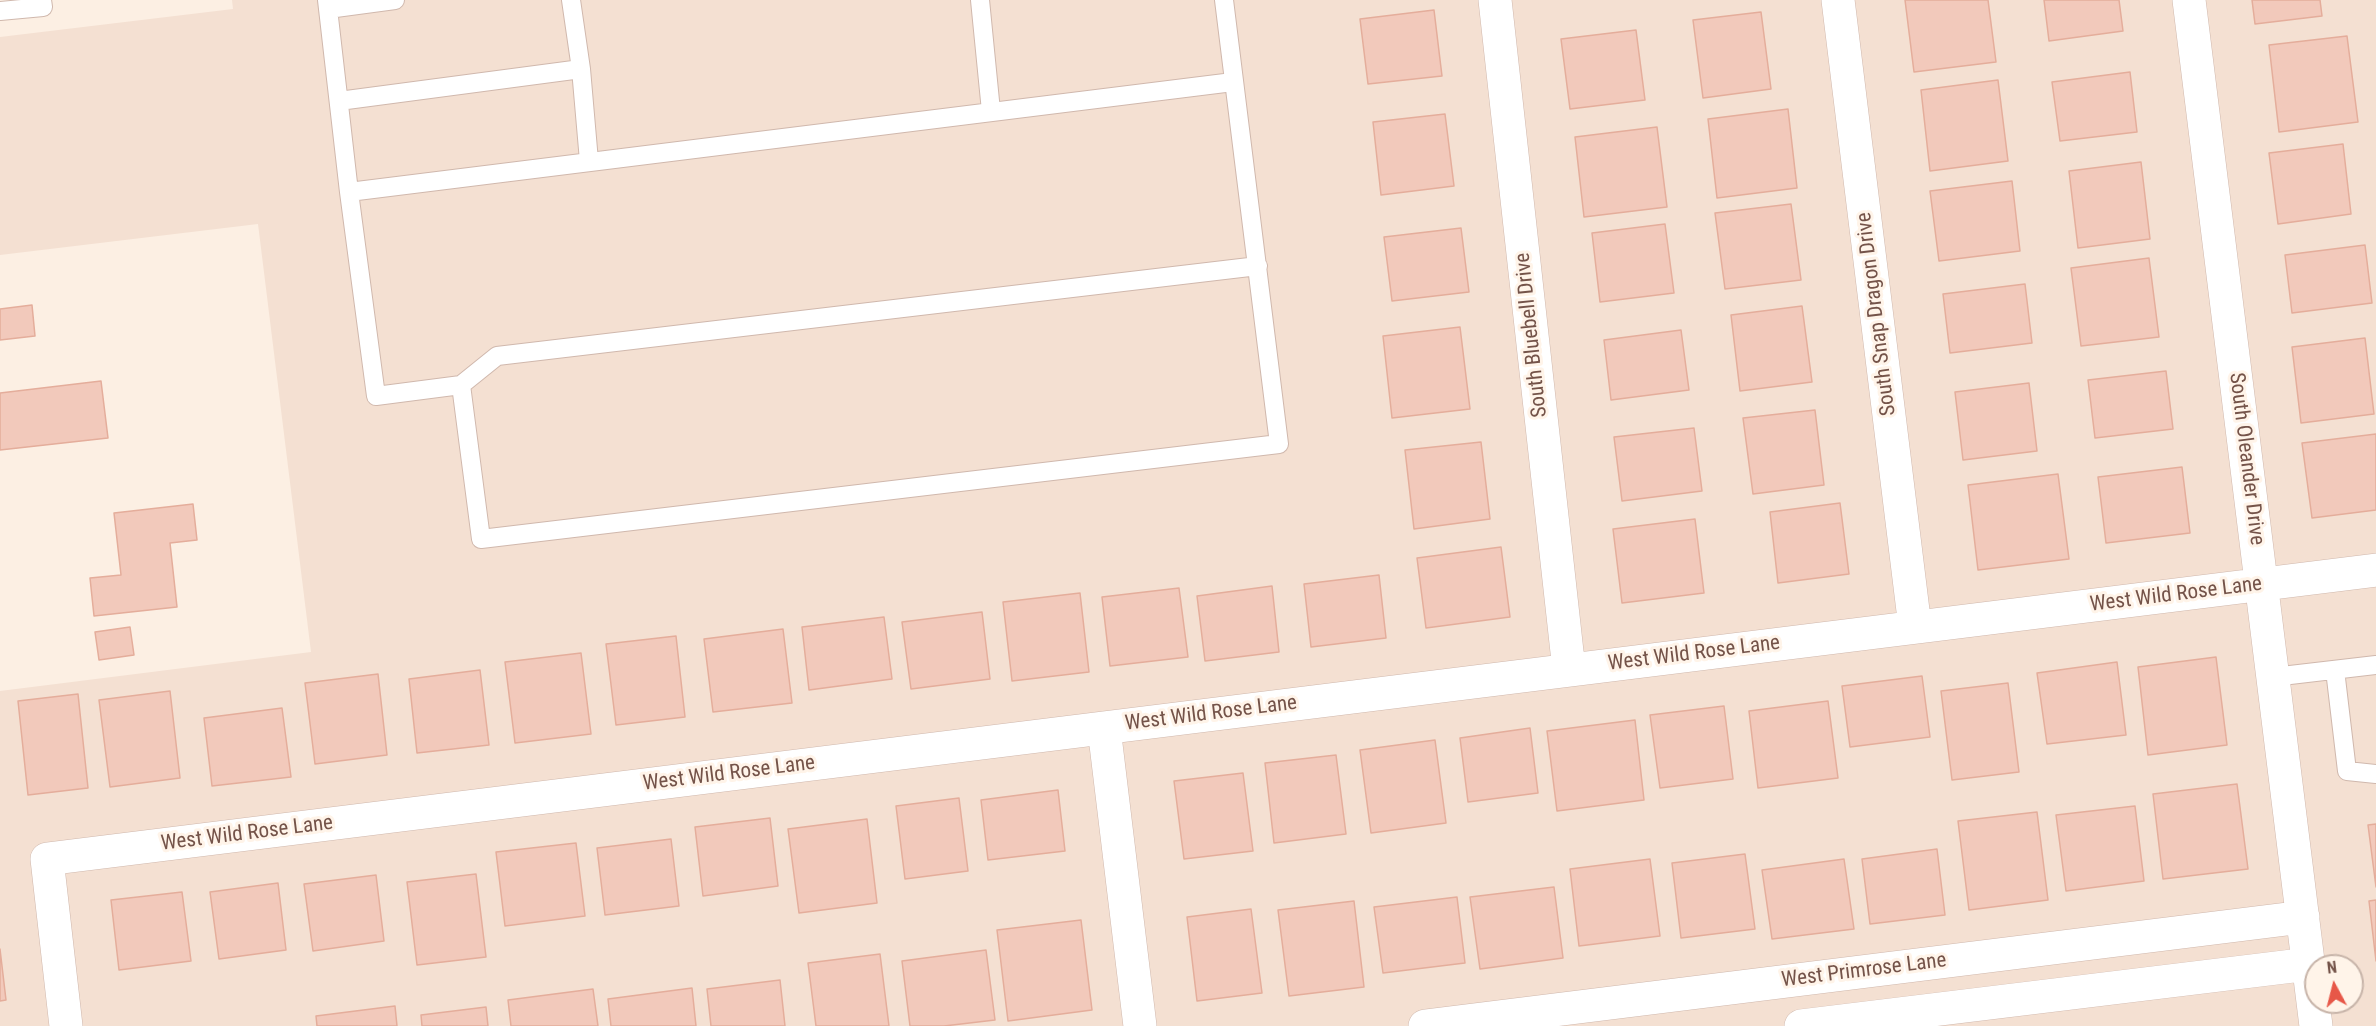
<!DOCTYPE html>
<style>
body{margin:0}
#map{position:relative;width:2376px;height:1026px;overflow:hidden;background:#fcefe3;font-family:"Roboto Condensed",sans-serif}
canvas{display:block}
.north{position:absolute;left:2304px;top:954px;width:60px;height:60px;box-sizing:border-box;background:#fff4e9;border:2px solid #c7b4a9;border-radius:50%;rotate:353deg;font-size:16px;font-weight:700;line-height:24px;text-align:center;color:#745349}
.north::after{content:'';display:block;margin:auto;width:21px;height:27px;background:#e75748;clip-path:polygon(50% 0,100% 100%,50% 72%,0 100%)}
</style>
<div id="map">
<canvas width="2376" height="1026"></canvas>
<div class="north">N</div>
</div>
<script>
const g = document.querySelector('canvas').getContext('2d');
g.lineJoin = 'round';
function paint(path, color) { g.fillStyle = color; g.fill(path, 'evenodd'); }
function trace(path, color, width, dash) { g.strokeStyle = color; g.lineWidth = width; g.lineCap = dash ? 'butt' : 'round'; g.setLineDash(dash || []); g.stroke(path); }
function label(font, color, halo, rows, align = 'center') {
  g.font = font + ' "Roboto Condensed",sans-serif'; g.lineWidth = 6; g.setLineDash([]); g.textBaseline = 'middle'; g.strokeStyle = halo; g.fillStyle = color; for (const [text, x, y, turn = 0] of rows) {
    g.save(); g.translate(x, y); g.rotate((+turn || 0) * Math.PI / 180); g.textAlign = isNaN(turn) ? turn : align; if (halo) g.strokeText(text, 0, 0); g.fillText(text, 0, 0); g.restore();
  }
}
paint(new Path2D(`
 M232,0H2376V1026H0V691L311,652L258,224L0,255V37L233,9ZM2316,966H2352V1002H2316Z`), '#f4e0d2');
const building = new Path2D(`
 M1905,0H1988L1996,62L1914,72Z
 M2044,0H2119L2123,31L2049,41Z
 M2252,0H2320L2322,16L2255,24Z
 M1434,10L1442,76L1368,84L1360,19Z
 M1761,12L1771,89L1703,98L1693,20Z
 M1636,30L1645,100L1570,109L1561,39Z
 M2347,36L2358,122L2279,132L2269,45Z
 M2130,72L2137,132L2060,141L2052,82Z
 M1998,80L2008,161L1930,171L1921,90Z
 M1788,109L1797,188L1717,198L1708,119Z
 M1445,114L1454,186L1381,195L1373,122Z
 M1657,127L1667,207L1584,217L1575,137Z
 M2343,144L2351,214L2278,224L2269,153Z
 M2141,162L2150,239L2078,248L2069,171Z
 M2012,181L2020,251L1939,261L1930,191Z
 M1791,204L1801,280L1725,289L1715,213Z
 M1665,224L1674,293L1600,302L1592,233Z
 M1461,228L1469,292L1392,301L1384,237Z
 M2365,245L2372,303L2292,313L2285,255Z
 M2149,258L2159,337L2081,346L2071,268Z
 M2025,284L2032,343L1950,353L1943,294Z
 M32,305L35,336L0,340V309Z
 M1802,306L1812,382L1740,391L1731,315Z
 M1460,327L1470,409L1392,418L1383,336Z
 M1681,330L1689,390L1611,400L1604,340Z
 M2365,338L2374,414L2301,423L2292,347Z
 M2166,371L2173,429L2095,438L2088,380Z
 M101,381L108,438L0,450V393Z
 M2029,383L2037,451L1963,460L1955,392Z
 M1815,410L1824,485L1753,494L1743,418Z
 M1694,428L1702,491L1622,501L1614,437Z
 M2376,434V510L2312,518L2302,443Z
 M1481,442L1490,519L1414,529L1405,450Z
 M2182,467L2190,533L2106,543L2098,477Z
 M2058,474L2069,559L1978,570L1968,485Z
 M1840,503L1849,574L1778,583L1770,512Z
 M193,504L197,540L170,543L177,607L94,616L90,578L121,575L114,513Z
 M1695,519L1704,593L1622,603L1613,529Z
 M1501,547L1510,617L1426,628L1417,558Z
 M1379,575L1386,638L1311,647L1304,584Z
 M1272,586L1279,652L1205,661L1197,596Z
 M1179,588L1188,657L1110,666L1102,597Z
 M1080,593L1089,672L1012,681L1003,602Z
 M982,612L990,679L911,689L902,622Z
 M884,617L892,679L809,690L802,627Z
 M130,627L134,655L99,660L95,632Z
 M783,629L792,703L713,712L704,639Z
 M676,636L685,717L616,725L606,644Z
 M581,653L591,734L515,743L505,662Z
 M2216,657L2227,745L2148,755L2138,667Z
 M2117,662L2126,735L2047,744L2037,673Z
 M480,670L489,745L417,753L409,679Z
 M378,674L387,755L315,764L305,683Z
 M1922,676L1930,737L1850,747L1842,686Z
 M2008,683L2019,772L1952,780L1941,691Z
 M170,691L180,778L110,787L99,700Z
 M78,694L88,788L28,795L18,701Z
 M1828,701L1838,778L1758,788L1749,711Z
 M1724,706L1733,779L1660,788L1650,715Z
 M282,708L291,777L212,786L204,718Z
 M1635,720L1644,800L1557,811L1547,731Z
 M1530,728L1538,793L1468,802L1460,738Z
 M1435,740L1446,823L1371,833L1360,750Z
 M1336,755L1346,834L1274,843L1265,763Z
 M1243,773L1253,851L1184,859L1174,781Z
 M2237,784L2248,869L2163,879L2153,794Z
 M1058,790L1065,851L988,860L981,800Z
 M959,798L968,871L905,879L896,806Z
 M2135,806L2144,881L2066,891L2056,815Z
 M2037,812L2048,900L1969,910L1958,821Z
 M770,818L778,886L703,896L695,827Z
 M867,819L877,903L799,913L788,829Z
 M2376,824V887L2368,825Z
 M671,839L679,906L605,915L597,848Z
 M576,843L585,916L505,926L496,852Z
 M1937,849L1945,915L1870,924L1862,859Z
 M1745,854L1755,929L1681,938L1672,863Z
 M1650,859L1660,936L1579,946L1570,869Z
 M1844,859L1854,929L1772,939L1762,870Z
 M476,874L486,957L417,965L407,882Z
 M376,875L384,941L313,951L304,884Z
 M278,883L286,950L219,959L210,892Z
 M1554,887L1563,958L1480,969L1470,897Z
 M182,892L191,961L119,970L111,900Z
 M1457,897L1465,963L1383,973L1374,907Z
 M2376,900V961L2369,901Z
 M1354,901L1364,987L1289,996L1278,910Z
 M1251,909L1262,993L1197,1001L1187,917Z
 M1081,920L1092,1010L1008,1021L997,930Z
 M0,949L6,1000L0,1001Z
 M986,950L995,1020L944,1026H910L902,961Z
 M880,954L889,1026H816L808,963Z
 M780,980L785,1026H711L707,989Z
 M692,988L696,1026H611L608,999Z
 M593,989L598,1026H511L508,1000Z
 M395,1006L397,1026H317L316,1016Z
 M486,1007L488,1026H422L421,1015Z`);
paint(building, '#f2c9bb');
trace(building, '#e4ad9b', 1.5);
const service = new Path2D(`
 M327,0L349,192L376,396L461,385L481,539L1279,444L1224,0
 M571,0L581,69L589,161
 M980,0L991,111
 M328,9L395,0
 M0,11L43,7L42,0
 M339,101L581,69
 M349,192L1233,82
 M461,385L497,356L1258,266
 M2335,670L2347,771L2376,774
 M2273,677L2376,665`);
const minor = new Path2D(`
 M1495,0L1569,670
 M1838,0L1915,627
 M2189,0L2316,1026
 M1104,728L1140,1026
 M66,1026L47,859L2376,570
 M1425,1026L2303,917
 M1801,1026L2309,964`);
trace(service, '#d0b8ad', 20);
trace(minor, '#d0b8ad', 34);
trace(service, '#fff', 18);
trace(minor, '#fff', 33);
label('21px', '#745349', '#fff4e9', [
 ["South Snap Dragon Drive",1877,314,-97],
 ["South Bluebell Drive",1532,335,-96],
 ["South Oleander Drive",2246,459,83],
 ["West Wild Rose Lane",2176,595,-7],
 ["West Wild Rose Lane",1694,654,-7],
 ["West Wild Rose Lane",1211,714,-7],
 ["West Wild Rose Lane",729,774,-7],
 ["West Wild Rose Lane",247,834,-7],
 ["West Primrose Lane",1864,971,-7]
]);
</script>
